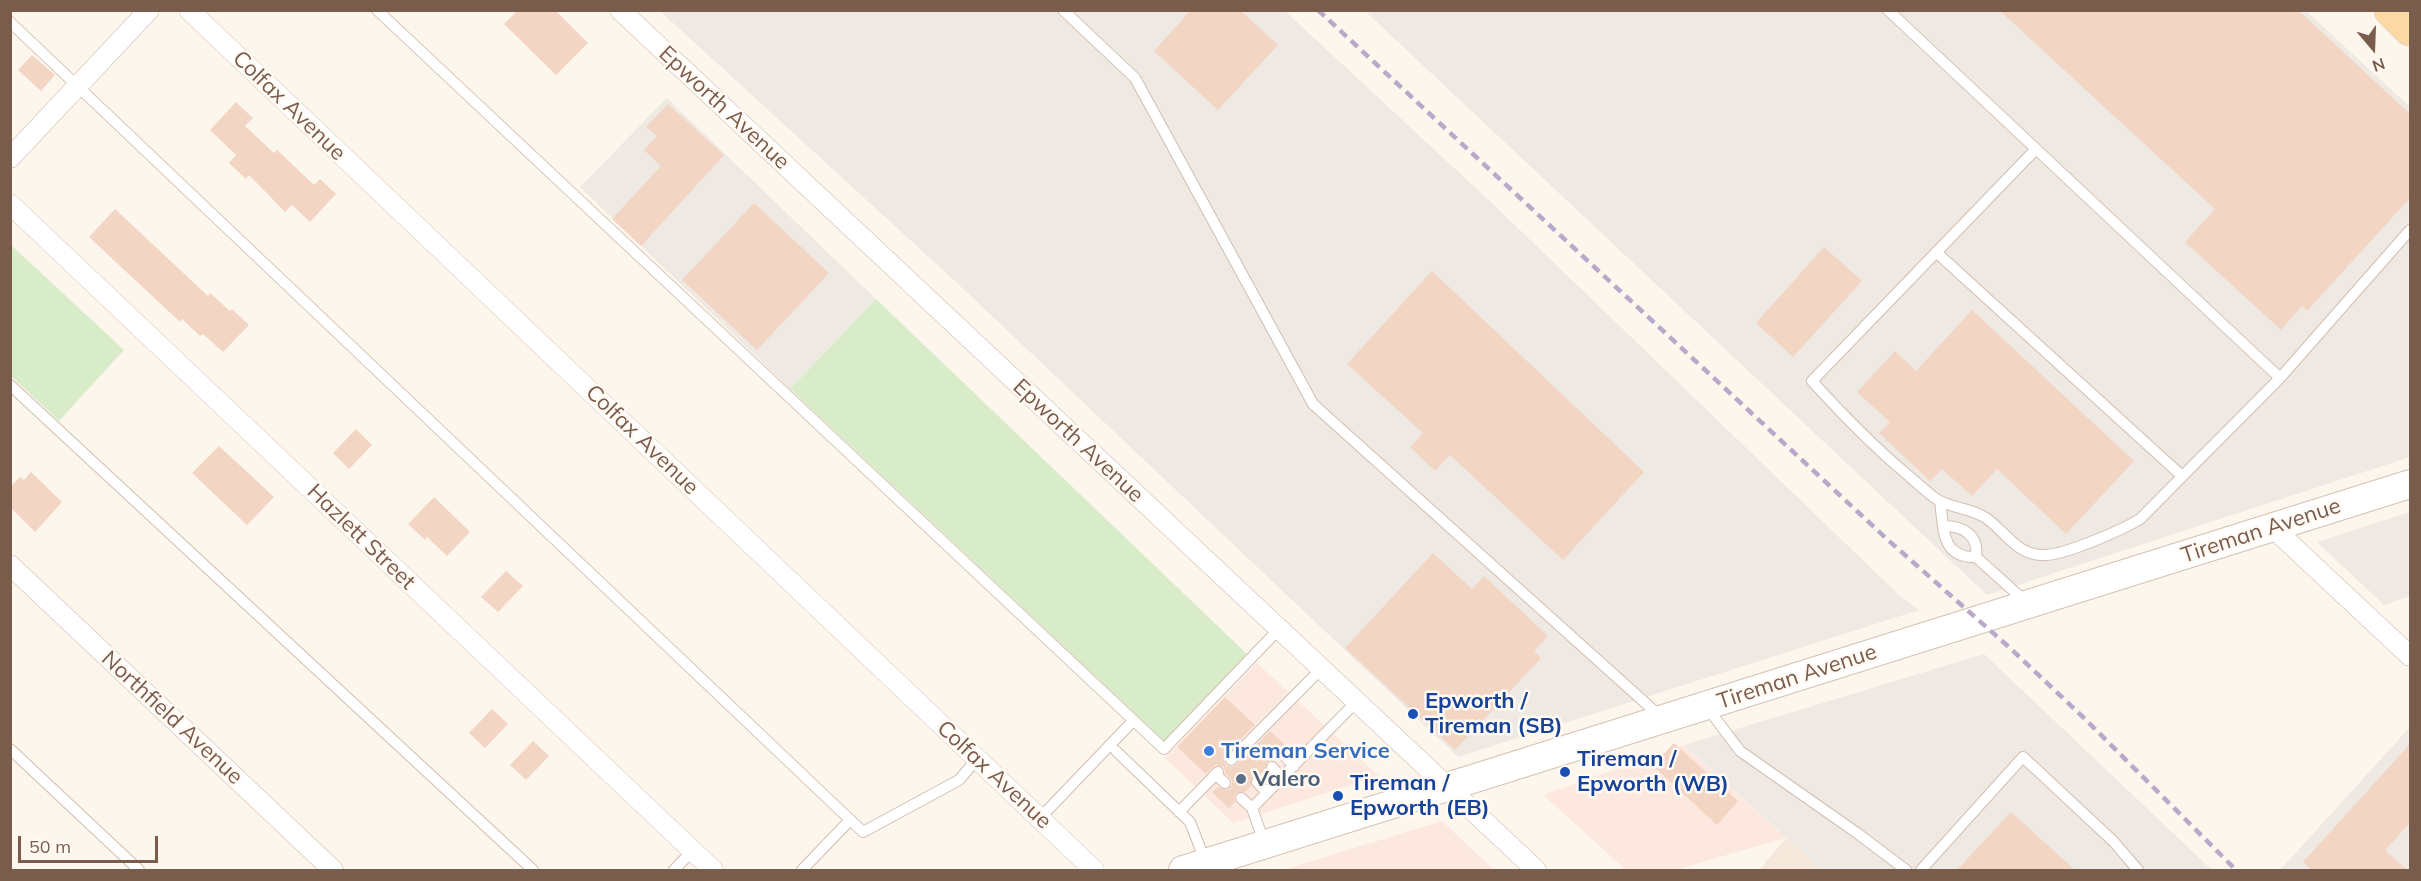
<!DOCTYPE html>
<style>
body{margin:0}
#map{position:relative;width:2421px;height:881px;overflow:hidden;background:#fdf6ec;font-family:Mulish,sans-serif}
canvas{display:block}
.frame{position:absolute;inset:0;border:12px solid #7a5c4d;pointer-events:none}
.north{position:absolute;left:2343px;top:18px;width:60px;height:60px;-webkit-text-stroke:4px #fffaf3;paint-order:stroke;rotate:161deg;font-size:16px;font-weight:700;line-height:24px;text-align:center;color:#7a5c4d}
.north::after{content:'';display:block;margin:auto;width:21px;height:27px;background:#7a5c4d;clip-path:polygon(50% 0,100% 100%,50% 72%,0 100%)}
.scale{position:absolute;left:18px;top:836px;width:140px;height:27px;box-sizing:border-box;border:3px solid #7a5c4d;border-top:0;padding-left:8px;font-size:18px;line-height:21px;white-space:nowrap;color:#7a5c4d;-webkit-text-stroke:4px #fffaf3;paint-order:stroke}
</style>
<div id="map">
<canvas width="2421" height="881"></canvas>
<div class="frame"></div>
<div class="north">N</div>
<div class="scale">50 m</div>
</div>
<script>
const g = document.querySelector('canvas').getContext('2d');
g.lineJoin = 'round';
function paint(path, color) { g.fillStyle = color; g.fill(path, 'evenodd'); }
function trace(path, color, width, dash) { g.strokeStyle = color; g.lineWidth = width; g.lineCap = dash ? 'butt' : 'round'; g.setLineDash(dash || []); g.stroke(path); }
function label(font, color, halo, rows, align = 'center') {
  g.font = font + ' Mulish,sans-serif'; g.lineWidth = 5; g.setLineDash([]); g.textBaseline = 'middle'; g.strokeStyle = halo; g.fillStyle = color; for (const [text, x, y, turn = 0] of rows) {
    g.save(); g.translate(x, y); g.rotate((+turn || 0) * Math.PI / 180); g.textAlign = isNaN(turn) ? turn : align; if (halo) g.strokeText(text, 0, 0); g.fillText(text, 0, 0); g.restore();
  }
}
paint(new Path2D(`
 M1786,838L1822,870H1759Z`), '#f5e8da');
paint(new Path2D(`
 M1257,663L1379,776L1233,823L1165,758Z
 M1684,745L1786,838L1675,870H1626L1543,795Z
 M1442,821L1494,870H1283Z`), '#fde8e0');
paint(new Path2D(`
 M660,11H1285L1495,206L1899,595L1919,610L1458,757L956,282Z
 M1365,11H2306L2410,107V457L1987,595Z
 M667,98L876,299L790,389L580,187Z
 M2410,512V596L2384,605L2317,542Z
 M1984,654L2212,870H1822L1684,745Z
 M2410,727V870L2281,869Z`), '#efe9e4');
paint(new Path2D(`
 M11,245L124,350L59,421L11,376Z
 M876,299L1247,654L1164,741L790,389Z`), '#d8ecc9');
paint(new Path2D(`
 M518,10H555L588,43L556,75L504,24Z
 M1191,10H1240L1278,45L1218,110L1154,51Z
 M1999,10H2298L2410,114V198L2307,311L2302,306L2281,330L2185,242L2215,209Z
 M32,55L55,75L41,91L18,70Z
 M236,102L253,118L245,126L274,153L277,150L314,185L320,179L336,194L310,222L292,205L285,212L249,175L246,179L229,163L236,155L210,130Z
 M668,104L724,155L641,246L612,219L661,166L644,150L657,136L646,127Z
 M754,203L829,273L757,350L682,280Z
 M115,209L208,296L210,293L230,311L232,309L249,325L223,352L203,334L200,336L182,319L180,322L89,237Z
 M1824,247L1862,281L1793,357L1756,323Z
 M1432,271L1644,472L1563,560L1450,455L1435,471L1410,447L1423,433L1347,364Z
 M1972,310L2134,461L2066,534L1997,469L1972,496L1942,469L1930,481L1879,433L1890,422L1857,392L1895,351L1916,371Z
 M356,429L372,445L349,469L333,453Z
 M219,446L274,497L247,525L192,473Z
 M31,472L62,502L35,532L10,507V487L20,477L24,480Z
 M434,497L470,532L447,556L427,537L425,540L408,524Z
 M1433,553L1472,589L1484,576L1548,636L1534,651L1541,658L1455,750L1345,648Z
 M506,571L523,586L498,612L481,597Z
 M1225,697L1255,725L1225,755L1224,761L1226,766L1232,767L1236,765L1270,731L1287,747L1278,749L1277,758L1267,762L1265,770L1260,775L1252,777L1251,786L1245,792L1236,793L1234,797L1235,802L1229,808L1212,792L1218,787L1227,790L1232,785V780L1225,773L1224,767L1215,765L1206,774L1177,747Z
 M492,709L508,724L485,748L469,733Z
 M533,741L549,756L526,780L510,765Z
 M1674,743L1738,801L1717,825L1653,766Z
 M2410,744V823L2385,850L2407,870H2312L2303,862Z
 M2011,812L2075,870H1957Z`), '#f3d5c3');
const lane = new Path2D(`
 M377,10L1164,749L1279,629
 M1063,10L1135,78L1313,404L1661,717
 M1888,10L2280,378L2410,230
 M10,22L863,832L959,780L977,759
 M2036,149L1812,381C1841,413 1870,443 1903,471C1914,480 1924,490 1935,498C1950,509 1970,507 1986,518C2006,532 2018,557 2046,555C2067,554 2122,530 2140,519L2280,378
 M1936,252L2182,476
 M10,385L533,870
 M1940,501C1944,527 1940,558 1976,557L2026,602
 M1944,526C1964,526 1979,536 1976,557
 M1706,706L1740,751L1857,833L1906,870
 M10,749L139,870
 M1116,751L1190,822L1206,863
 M1283,754L1294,766
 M1231,760L1321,669
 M1272,767L1282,778
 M1216,775L1225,783
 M1257,782L1267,793
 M1241,798L1252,808L1264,842
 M1252,808L1356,702
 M1179,812L1218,772
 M1040,818L1132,722
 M674,870L692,851
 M802,870L850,820
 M1921,870L2023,757L2113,841L2138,870`);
const street = new Path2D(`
 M189,10L1094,870
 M620,10L1536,870
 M10,158L149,10
 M10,204L713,870
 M2272,527L2410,656
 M10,565L333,870`);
const secondary = new Path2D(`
 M1183,870L2410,484`);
const primary = new Path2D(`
 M2390,10L2410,30`);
trace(lane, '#d1beb0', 12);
trace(street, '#d1beb0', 21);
trace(secondary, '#d6c0b0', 30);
trace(primary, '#dad1cd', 33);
trace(lane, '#fff', 10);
trace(street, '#fff', 20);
trace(secondary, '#fff', 28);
trace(primary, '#fbd9a5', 32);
trace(new Path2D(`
 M1318,10L1888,540L2010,648L2084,718L2236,870`), '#b9a8c9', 4.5, [9, 6]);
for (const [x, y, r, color] of [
 [1413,714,6,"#1a4fb4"],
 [1209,751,6,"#3f7fe0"],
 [1565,772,6,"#1a4fb4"],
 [1241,779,6,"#5c6f8a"],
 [1338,796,6,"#1a4fb4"]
]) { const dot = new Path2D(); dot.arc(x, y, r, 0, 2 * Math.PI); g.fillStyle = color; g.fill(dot); trace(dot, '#fffaf3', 2); }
label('22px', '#7a5c4d', '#fffaf3', [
 ["Colfax Avenue",289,106,44],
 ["Epworth Avenue",724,108,43],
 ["Colfax Avenue",642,440,44],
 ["Epworth Avenue",1078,441,43],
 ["Tireman Avenue",2261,531,-18],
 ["Hazlett Street",361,537,44],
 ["Tireman Avenue",1797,677,-18],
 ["Northfield Avenue",172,718,43],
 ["Colfax Avenue",994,775,43]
]);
label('bold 22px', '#164399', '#fffaf3', [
 ["Epworth /",1425,701],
 ["Tireman (SB)",1425,726],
 ["Tireman /",1577,759],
 ["Epworth (WB)",1577,784],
 ["Tireman /",1350,783],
 ["Epworth (EB)",1350,808]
], 'left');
label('bold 22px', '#366cbe', '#fffaf3', [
 ["Tireman Service",1221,751]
], 'left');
label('bold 22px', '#4e5e75', '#fffaf3', [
 ["Valero",1253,779]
], 'left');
</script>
